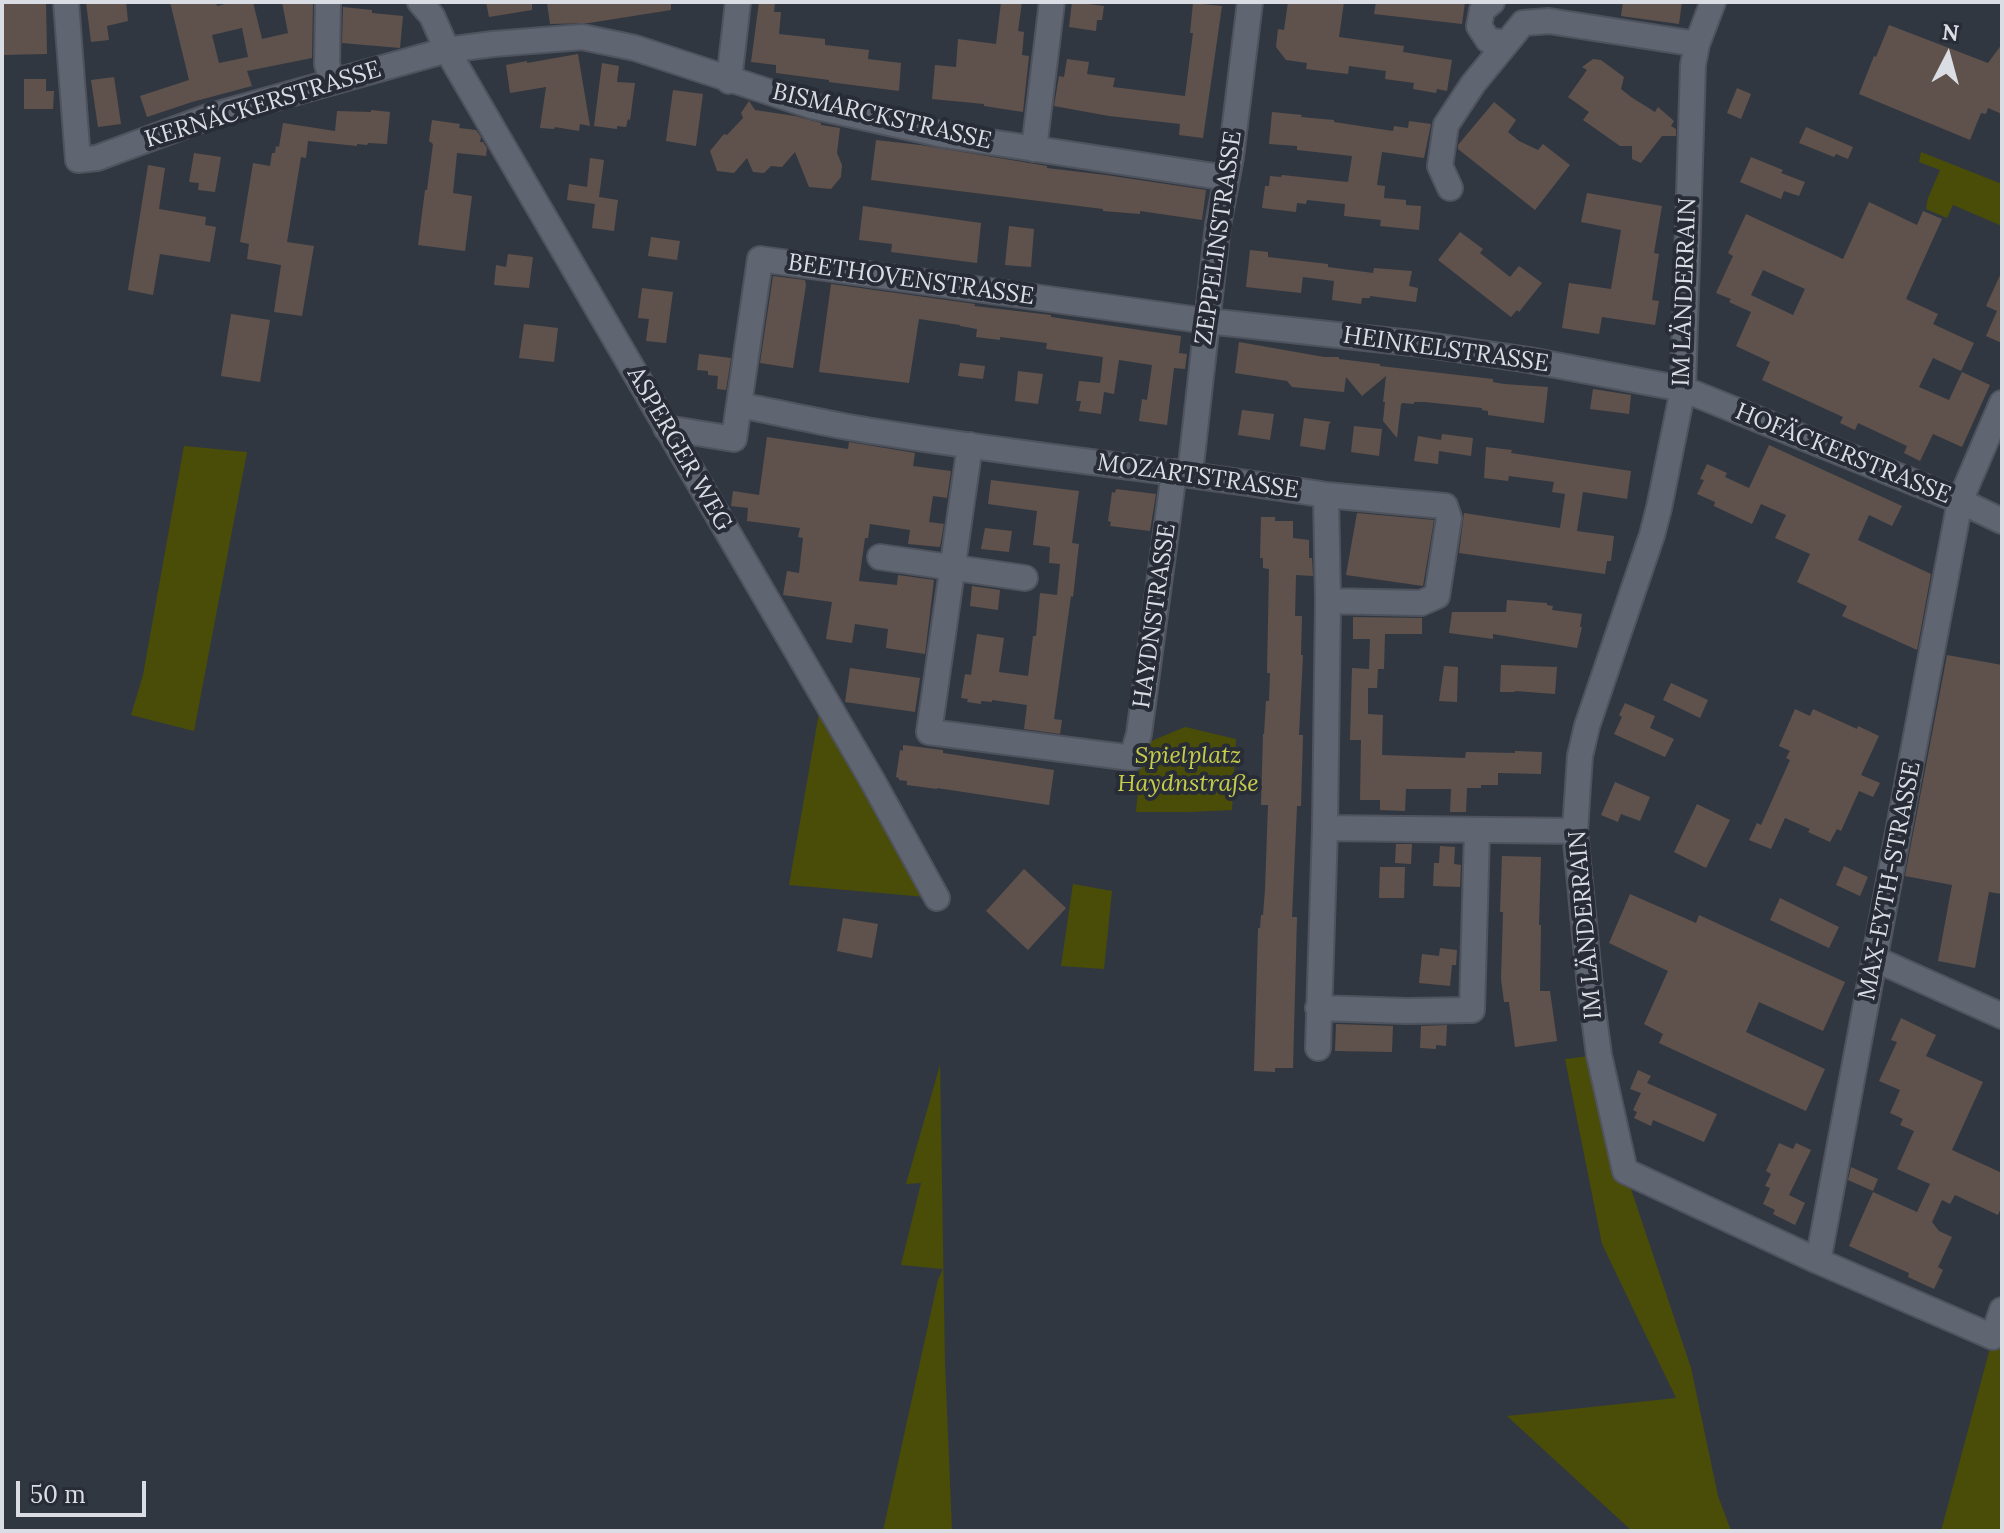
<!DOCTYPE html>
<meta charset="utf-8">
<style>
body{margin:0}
#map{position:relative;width:2004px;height:1533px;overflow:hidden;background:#313741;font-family:Lora,serif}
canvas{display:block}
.frame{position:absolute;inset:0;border:4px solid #dadde4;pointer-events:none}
.north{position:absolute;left:1908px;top:16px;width:80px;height:80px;-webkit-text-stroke:6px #282c37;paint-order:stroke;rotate:6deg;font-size:22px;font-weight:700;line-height:32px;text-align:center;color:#dadde4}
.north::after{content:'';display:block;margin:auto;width:28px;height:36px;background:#dadde4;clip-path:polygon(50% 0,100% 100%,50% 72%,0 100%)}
.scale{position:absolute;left:16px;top:1481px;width:130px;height:36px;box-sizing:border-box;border:4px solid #dadde4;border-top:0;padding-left:10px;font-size:24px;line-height:28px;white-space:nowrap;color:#dadde4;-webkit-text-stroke:6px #282c37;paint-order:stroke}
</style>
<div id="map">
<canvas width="2004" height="1533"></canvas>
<div class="frame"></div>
<div class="north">N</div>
<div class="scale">50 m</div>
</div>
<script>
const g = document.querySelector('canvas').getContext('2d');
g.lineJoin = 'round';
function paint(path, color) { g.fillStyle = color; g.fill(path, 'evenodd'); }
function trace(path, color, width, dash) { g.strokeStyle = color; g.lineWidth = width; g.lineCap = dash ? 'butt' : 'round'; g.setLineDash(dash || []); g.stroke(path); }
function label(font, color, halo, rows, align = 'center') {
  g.font = font + ' Lora,serif'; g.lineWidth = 8; g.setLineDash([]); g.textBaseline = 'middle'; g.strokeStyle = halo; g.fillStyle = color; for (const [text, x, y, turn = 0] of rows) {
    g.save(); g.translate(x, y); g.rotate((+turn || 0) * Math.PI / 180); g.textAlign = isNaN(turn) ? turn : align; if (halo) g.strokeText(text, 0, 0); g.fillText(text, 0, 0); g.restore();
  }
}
paint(new Path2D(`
 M1921,152L2002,184V226L1953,205L1947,218L1926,209L1928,198L1940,170L1919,162Z
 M184,446L247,452L194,731L131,715L143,675Z
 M822,696L937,898L789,885Z
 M1185,727L1236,739L1232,810L1189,812H1136L1142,745Z
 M1073,884L1112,891L1104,969L1061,966Z
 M1599,1055L1625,1171L1691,1368L1718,1496L1731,1531H1632L1507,1416L1676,1398L1602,1244L1565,1059Z
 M940,1065L945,1363L952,1531H883L938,1280L943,1269L901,1265L921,1183L906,1184Z
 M2002,1310V1531H1941L1993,1337Z`), '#4a4d07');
paint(new Path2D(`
 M46,2L47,54L2,55V4Z
 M86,2H126L128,21L107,26L109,40L91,42Z
 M170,2H216L217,6L233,2H253L262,39L288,33L282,2H313L312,58L247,71L252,86L192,102L147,117L140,96L189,80ZM242,28L248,57L219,63L212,35Z
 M486,2H532V10L489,17Z
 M556,2H671V10L589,23L550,24L547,3Z
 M759,2H775L774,12H781L779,34L825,39V45L869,50L868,59L901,63L899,91L829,82V80L776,73V65L751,62Z
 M1001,2H1022L1018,31L1024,32L1022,55L1029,56L1023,112L984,106V104L932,99L935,65L956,67L958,39L996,44Z
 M1072,2L1104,6L1102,20H1097L1096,31L1069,27Z
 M1288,2H1344L1339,37L1404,46L1403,52L1452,60L1447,91L1437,89L1436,93L1413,89L1414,83L1385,79L1386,71L1349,66L1348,74L1306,69L1307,63L1286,60L1276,47L1278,29L1284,30Z
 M1376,2H1465L1462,24L1374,14Z
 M1623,2H1682L1679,24L1621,16Z
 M1193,3L1222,6L1203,138L1179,135L1180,124L1109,116L1054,106L1059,76L1064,77L1067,59L1089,62L1087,74L1115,78L1113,87L1185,96L1193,33H1190Z
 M343,7L372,10V13L403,16L400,48L342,43Z
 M1889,25L1988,63L2002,44V114L1988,108L1986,114L1981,113L1970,140L1859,94L1874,56L1876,57Z
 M578,54L590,126L580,124L579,131L555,127L554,129L540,128L546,87L510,93L506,65L527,61V63Z
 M1593,59L1601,60L1624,77L1621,89L1631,97L1655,112L1658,107L1674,121L1671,126L1676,129V136H1662L1641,163L1632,159V146H1620L1583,120L1589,112L1568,97L1587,70L1582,67Z
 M602,63L619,66L617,82L635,83L630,120L628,119L626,127L617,126V129L594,126Z
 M114,77L121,124L98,127L91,80Z
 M24,79H46V91H54L53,109H24Z
 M1737,88L1751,94L1741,119L1727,113Z
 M673,90L703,94L696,146L666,141Z
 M749,101L755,110L795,116L821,123V125L840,128L837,153L842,165L841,177L831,189L809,187L795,152L782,167L771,166L764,173L753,172L747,158L734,173L717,171L710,151L724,134L727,135L743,118L741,113Z
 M1494,102L1516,120L1508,132L1519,141L1538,150L1543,144L1570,165L1535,210L1458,149V145Z
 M371,110L390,112L387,144L368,143L367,145L357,144V146L308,141L306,158L301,157L287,242L314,246L302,316L274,312L281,265L247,259L249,244L240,242L253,163L270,166L272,153H275L276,146L279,147L283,123L335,131L337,111L371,112Z
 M1272,112L1302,115L1301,117L1334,120V122L1393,131L1394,126L1408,128L1409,121L1431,124L1424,158L1382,152L1377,185L1385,186L1384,198L1406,200V205L1421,206L1419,230L1380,226L1381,220L1344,216L1345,204L1307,200L1306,204L1297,203L1296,212L1262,208L1265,186H1269L1270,176L1281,177L1282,175L1348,182L1352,156L1297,150V146L1269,144Z
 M432,120L460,124L459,128L476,130L481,137L480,142H483L487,148L486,156L457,153L453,193L472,196L465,251L418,245L425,190H427L433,144L429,141Z
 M1806,127L1853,147L1848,159L1836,154L1834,157L1799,143Z
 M876,140L920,145L1047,166V168L1106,175L1206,190L1202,220L1140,211V214L1103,211V209L871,180Z
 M194,153L221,157L215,192L198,190L199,183L189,182Z
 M1751,157L1783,170L1781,173L1805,182L1799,196L1784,191L1781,199L1740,182Z
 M590,158L604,160L599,197L618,200L614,231L592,228L595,204L567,200L569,184L587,187Z
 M148,165L165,168L159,209L206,217L205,225L216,227L210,262L160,254L153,295L128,290Z
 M1587,193L1662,206L1654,253L1659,254L1652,300L1659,301L1655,325L1602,317L1599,334L1562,328L1569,283L1611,289L1621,230L1581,222Z
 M1869,202L1917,225L1923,211L1942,219L1906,299L1938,314L1933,324L1974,343L1961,371L1933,358L1919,387L1949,400L1962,372L1990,385L1962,447L1933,434L1920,461L1904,453L1907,446L1858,423L1855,430L1840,423L1843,417L1762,380L1770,362L1736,346L1751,312L1729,302L1731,299L1716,293L1733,256L1728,253L1746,214L1843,259ZM1763,270L1805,289L1793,315L1751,295Z
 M863,206L981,223L977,263L891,252L892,244L859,240Z
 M1009,226L1034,229L1031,267L1005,265Z
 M1460,232L1483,249L1480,253L1510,277L1519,266L1542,283L1519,312L1517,310L1511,317L1438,260Z
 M651,237L680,241L677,260L648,256Z
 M1250,250L1268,252V257L1328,264V267L1373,273L1374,268L1412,271L1409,286L1418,288L1416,302L1370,296V298H1362L1361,304L1332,300L1334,281L1303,277L1301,293L1246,287Z
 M508,254L533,257L529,288L494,285L496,265L506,267Z
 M2002,271V343L1986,336L1997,311L1986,306Z
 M773,276L805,280L806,285L793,368L760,363Z
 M831,284L975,304L974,306L1051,315V317L1181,336L1179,353L1187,354L1185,369L1174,368L1167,425L1139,421L1142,399L1147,400L1152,365L1119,360L1114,394L1104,392L1101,414L1079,411L1081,401H1076L1079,381L1100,383L1103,357L1046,349L1047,343L1000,337V340L976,337L977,329L960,326V325L919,319L909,383L819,372Z
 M642,288L673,292L666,343L646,341L649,319L638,318Z
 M231,314L270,320L260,382L221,376Z
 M524,324L558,328L554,362L519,358Z
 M1239,342L1324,357H1339V359L1380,364V366L1493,379V382L1504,384L1548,387L1544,423L1488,415V411L1482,410V408L1425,402H1414V404L1403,403L1401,404L1397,438L1383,421L1385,402H1383L1386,376L1362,396L1346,377L1344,392L1292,387L1287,381L1235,373Z
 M699,354L731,358L726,390L717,389L718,376L708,375V371L697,370Z
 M960,363L985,366L983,379L958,376Z
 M1018,371L1043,374L1038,404L1015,401Z
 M1593,389L1631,395L1629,414L1590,409Z
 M1242,410L1274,414L1270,440L1238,435Z
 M1304,418L1331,422L1329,424L1325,450L1300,446Z
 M1354,426L1382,429L1379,456L1351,452Z
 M1442,434L1473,438L1471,456L1439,451L1438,464L1414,461L1418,436L1441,440Z
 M767,437L848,449L849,442L915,453L913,466L951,471L947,498L933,496L929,522L944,524L940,547L908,544L910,530L870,524L868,538H865L859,581L897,585L898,575L934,580L925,654L886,648L888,629L855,624L852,643L826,639L832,602L783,595L787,571L799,573L803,538L798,537L800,528L747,521L748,508L731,506L733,491L759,495Z
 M1769,445L1902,506L1892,526L1869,515L1858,540L1931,574L1917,650L1842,616L1847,606L1797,582L1810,554L1775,538L1786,515L1761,504L1752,524L1714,506L1715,502L1697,494L1704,480L1700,479L1707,464L1727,473L1725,477L1749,488Z
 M1486,447L1512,450L1511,453L1631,471L1627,499L1583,492L1577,531L1614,536L1611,561H1607L1605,574L1459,553L1464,513L1560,528L1565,494L1552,492L1554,482L1509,476L1508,481L1484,478Z
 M991,480L1079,491L1072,543L1079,544L1073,597L1071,596L1054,719L1062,720L1060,734L1024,729L1027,705L992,700V702L981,701V704L967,702L968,699L961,698L965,674L971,675L977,634L1004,638L999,672L1028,676L1033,636H1036L1040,593L1057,595L1060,564L1049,563L1050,547L1033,545L1037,511L988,504Z
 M1116,489L1156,494L1150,531L1110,526L1111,522L1108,521L1112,492L1115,493Z
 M1357,513L1434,520L1423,586L1346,575Z
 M1261,517H1275V521H1293V538L1309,540V558H1312L1313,576L1296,575L1295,616H1302L1301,655H1303L1299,735H1303L1301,806H1297L1292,917H1297L1293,1068H1275V1072L1254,1071L1258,928H1260L1261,915H1263L1265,890L1268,805H1261L1263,734H1264L1266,701H1269L1270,673H1267L1269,569L1263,568V558H1260Z
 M985,528L1012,531L1009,552L981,549Z
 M972,586L1000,590L998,610L970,606Z
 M1507,600L1547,603V605L1553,606L1552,610L1582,614L1580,627H1582L1577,648L1493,634V639L1449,633L1452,612H1506Z
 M1353,617L1422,618V634H1385L1384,669H1378L1377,688H1368V714L1383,715L1382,755L1465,758L1466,752L1515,753V751L1542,752L1541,774L1498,773V785H1481V788H1467L1466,812H1450L1451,789H1406L1405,811L1380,810V800H1360L1361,740H1350L1352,668L1369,669L1370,639H1353Z
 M1947,655L2002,665V894L1989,892L1975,968L1938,961L1952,885L1905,876Z
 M1501,665L1557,667L1555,694L1515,691V692H1500Z
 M1444,666L1458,667L1457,702L1439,701Z
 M850,668L920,678L915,712L845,702Z
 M1671,683L1708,700L1700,718L1663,700Z
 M1625,703L1655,716L1650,728L1674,739L1665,757L1614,734L1622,717L1619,715Z
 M1795,709L1810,716L1813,709L1857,729L1858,726L1879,736L1861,775L1880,783L1873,797L1859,791L1841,831L1837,829L1830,842L1808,832L1810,829L1785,818L1771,849L1749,840L1757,823L1761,825L1790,760L1786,758L1790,751L1779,746Z
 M903,745L943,750V753L1054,770L1049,805L937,788V789L907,785V781L899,780V778L896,777L900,750L903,751Z
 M1615,782L1650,797L1640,821L1621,814L1618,822L1601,815Z
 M1697,804L1730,820L1706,868L1674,852Z
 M1396,844H1412L1411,864L1395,863Z
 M1440,846L1455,847L1454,864L1461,865L1460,887L1433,886L1434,863H1439Z
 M1502,856L1541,857L1539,925H1541L1540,991H1550L1557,1041L1515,1047L1509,1002H1504L1501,979L1503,912H1500Z
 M1844,866L1868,877L1860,896L1836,885Z
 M1380,867H1405L1404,898H1379Z
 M1024,869L1066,908L1028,950L986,911Z
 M1630,894L1696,923L1699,915L1845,982L1823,1031L1759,1002L1746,1032L1825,1069L1806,1111L1659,1043L1663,1034L1644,1024L1668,971L1609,943Z
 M1780,898L1839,927L1829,948L1770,920Z
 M843,918L878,924L872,958L837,951Z
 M1440,948L1457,950L1456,965H1452L1450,986L1419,983L1422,954L1439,956Z
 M1901,1018L1936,1035L1926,1056L1983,1082L1952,1150L2002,1173V1206L1998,1215L1955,1195L1950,1204L1942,1200L1932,1222L1939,1231L1952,1237L1938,1267L1943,1270L1934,1289L1908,1277L1909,1273L1849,1246L1873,1192L1917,1212L1930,1184L1897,1169L1914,1131L1900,1125L1903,1119L1890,1113L1900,1090L1879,1081L1897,1042L1891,1040Z
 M1336,1024L1393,1026L1392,1052L1335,1051Z
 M1447,1025L1446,1046L1436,1045V1049L1420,1048L1421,1026Z
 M1638,1070L1651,1076L1647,1083L1717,1114L1704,1142L1653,1120L1651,1126L1634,1118L1637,1112L1633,1110L1641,1093L1630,1089Z
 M1779,1143L1793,1149L1796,1143L1811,1150L1789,1195L1805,1203L1795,1225L1773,1214L1775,1210L1763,1204L1770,1188L1765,1186L1771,1174L1766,1171Z
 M1851,1167L1878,1179L1873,1191L1848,1180Z`), '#5f524c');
const minor = new Path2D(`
 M66,2L78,160L97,158L211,116L447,50L493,44L582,37L635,48L812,106L944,135L1227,178
 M328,2L327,64L332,82
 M420,2L432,16L447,50L872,780L937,898
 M1492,2L1482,10L1479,26L1488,40L1506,43
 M1713,2L1697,44L1693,65L1683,389L1659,508L1652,535L1587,726L1580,756L1575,831L1590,987L1599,1055L1625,1171L1818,1261L1993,1337L2002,1310
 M729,81L738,2
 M1034,149L1052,2
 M1450,188L1440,166L1446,125L1473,84L1523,23L1549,21L1697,44
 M739,405C775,412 811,420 848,427C1006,454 1167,469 1326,495L1328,601L1325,828L1575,831
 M666,428L734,439L760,259L1207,321L1421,344L1529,360L1683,389L1960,501L2002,521
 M970,445L929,732L1132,758L1139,734L1174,472
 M1190,474L1218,225L1231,157L1250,2
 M1326,495L1445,506L1449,518L1437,596L1421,603L1328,601
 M880,557L1025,578
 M1875,959L2002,1016
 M1318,1008L1407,1011L1472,1010L1477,832
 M1318,1048L1325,828
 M1818,1261L1960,501L2002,403`);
trace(minor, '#4f535d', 28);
trace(minor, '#5f6571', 24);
label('24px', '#dadde4', '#282c37', [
 ["KERNÄCKERSTRASSE",263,105,-17],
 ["BISMARCKSTRASSE",882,117,13],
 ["ZEPPELINSTRASSE",1219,238,-82],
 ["BEETHOVENSTRASSE",911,280,8],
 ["IM LÄNDERRAIN",1685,292,-88],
 ["HEINKELSTRASSE",1446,350,8],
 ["ASPERGER WEG",679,449,60],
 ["HOFÄCKERSTRASSE",1843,454,22],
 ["MOZARTSTRASSE",1198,477,8],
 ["HAYDNSTRASSE",1155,616,-82],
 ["MAX-EYTH-STRASSE",1890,881,-79],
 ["IM LÄNDERRAIN",1586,925,-95]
]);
label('italic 24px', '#c5cc4a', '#282c37', [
 ["Spielplatz",1188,756],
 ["Haydnstraße",1188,784]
]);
</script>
